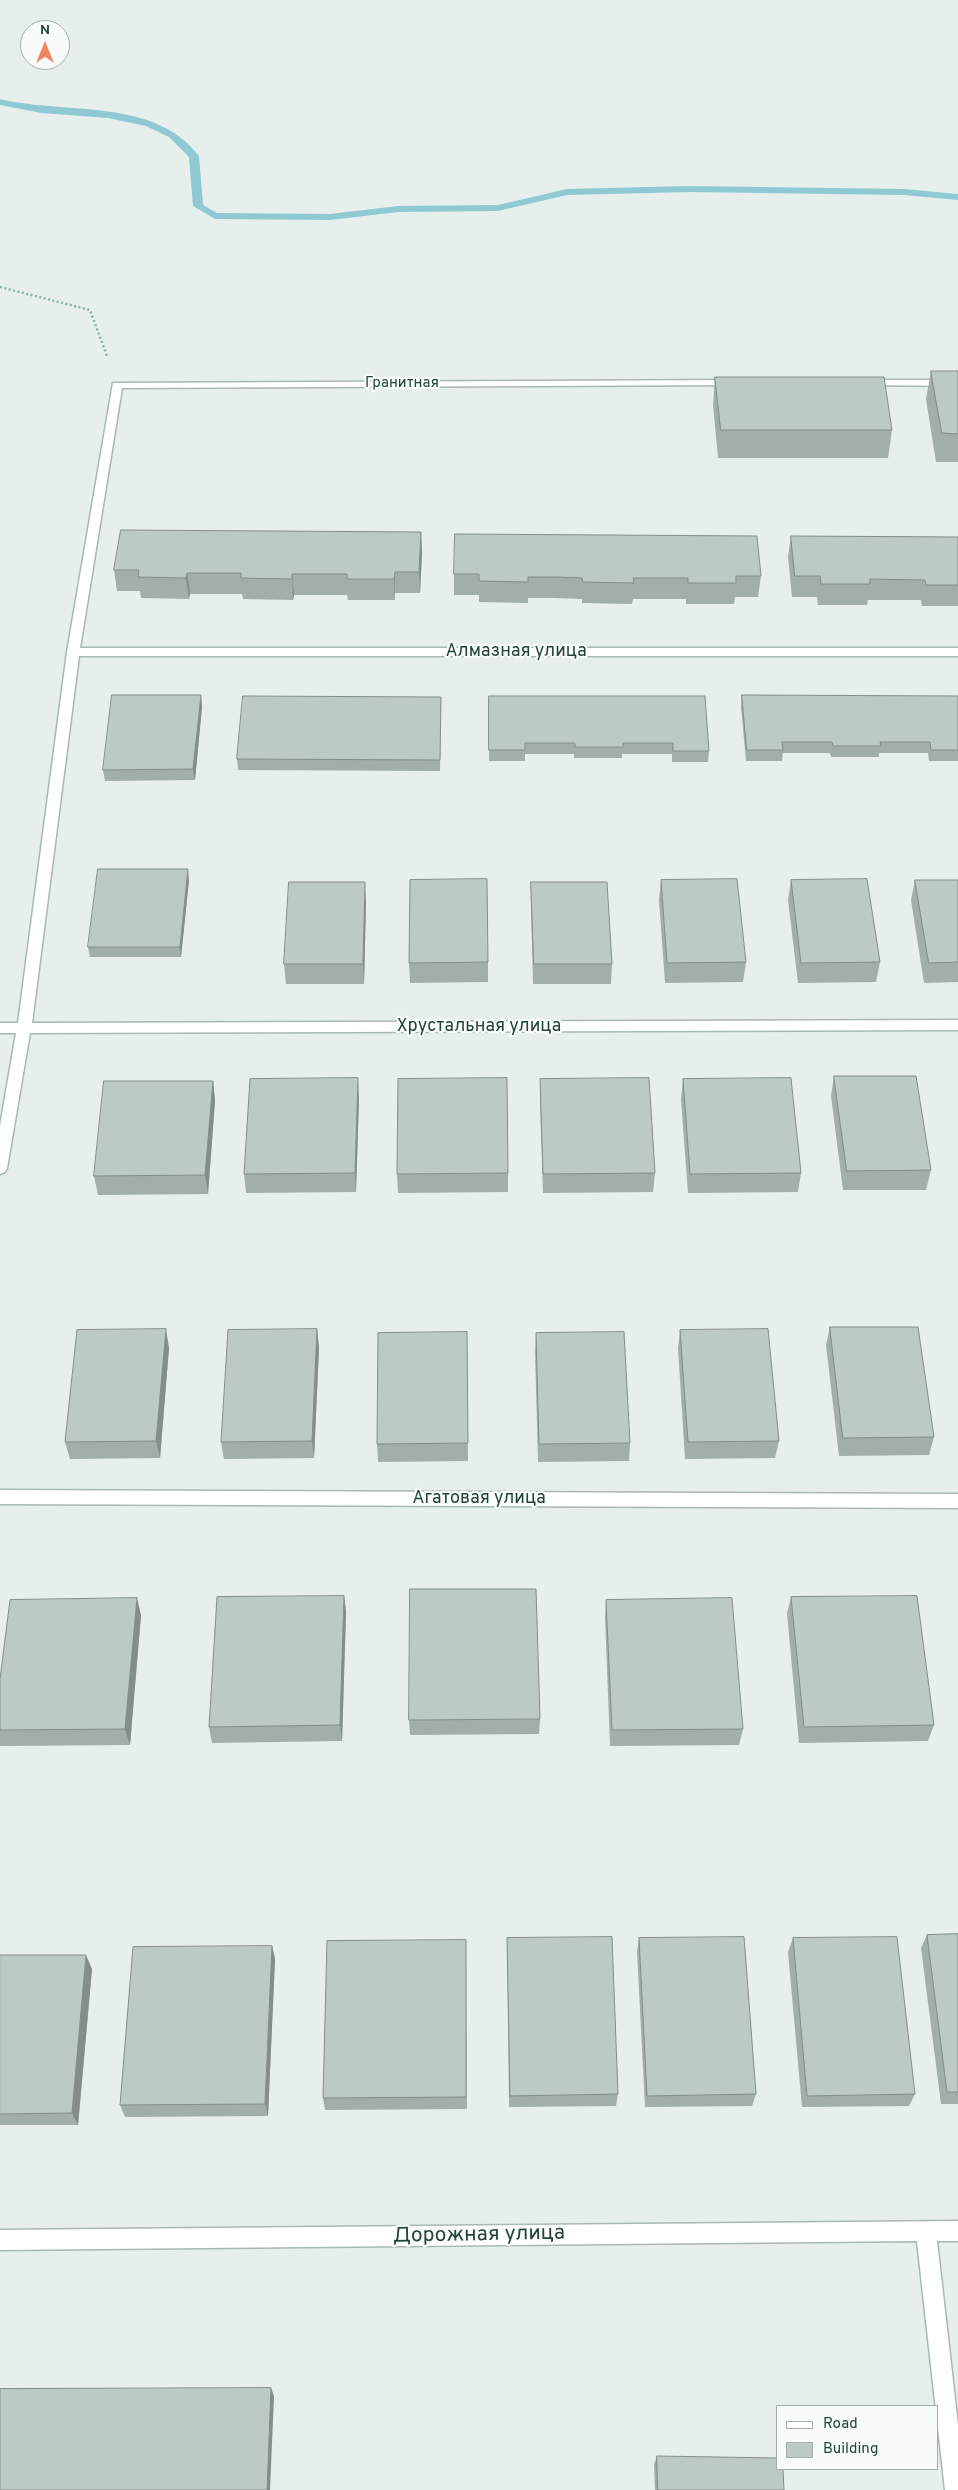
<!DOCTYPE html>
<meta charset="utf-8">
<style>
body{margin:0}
#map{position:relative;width:958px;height:2490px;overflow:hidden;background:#e6efeb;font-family:Overpass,sans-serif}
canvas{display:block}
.legend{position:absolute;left:776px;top:2405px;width:162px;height:65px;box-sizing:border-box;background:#f7fbf9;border:1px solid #a3b1ad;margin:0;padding:6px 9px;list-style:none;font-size:15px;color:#24423a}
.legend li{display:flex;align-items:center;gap:10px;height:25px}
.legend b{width:25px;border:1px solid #a3b1ad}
.north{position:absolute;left:20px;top:20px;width:50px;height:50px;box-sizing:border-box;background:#f7fbf9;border:1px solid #a3b1ad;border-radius:50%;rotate:0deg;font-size:14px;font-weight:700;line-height:20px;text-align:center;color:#24423a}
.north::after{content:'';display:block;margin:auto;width:18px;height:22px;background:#f4845f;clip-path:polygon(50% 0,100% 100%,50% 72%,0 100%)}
</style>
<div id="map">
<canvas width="958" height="2490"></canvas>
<ul class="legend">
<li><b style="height:6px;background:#fff"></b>Road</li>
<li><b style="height:14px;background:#bbcac4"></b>Building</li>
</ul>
<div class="north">N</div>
</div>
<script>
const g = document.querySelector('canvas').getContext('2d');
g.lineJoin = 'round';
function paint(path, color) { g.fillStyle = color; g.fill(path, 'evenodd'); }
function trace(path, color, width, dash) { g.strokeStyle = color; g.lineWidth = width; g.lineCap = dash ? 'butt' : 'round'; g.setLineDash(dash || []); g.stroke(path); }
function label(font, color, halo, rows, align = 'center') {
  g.font = font + ' Overpass,sans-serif'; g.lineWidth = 4.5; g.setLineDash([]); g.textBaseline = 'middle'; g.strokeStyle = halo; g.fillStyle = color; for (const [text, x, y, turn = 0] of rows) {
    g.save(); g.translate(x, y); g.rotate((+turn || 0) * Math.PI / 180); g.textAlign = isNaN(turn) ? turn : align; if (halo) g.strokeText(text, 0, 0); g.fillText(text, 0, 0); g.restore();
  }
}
paint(new Path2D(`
 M0,99C66,115 154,97 199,156L203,205L217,213L330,214L398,206L498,205L567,189L689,186L904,189L958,194V200L904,195L689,192L567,195L498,211L398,212L330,220L215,219L193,206L189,157L169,137L146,126L108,118L42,113L0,105Z`), '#8ec9d4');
const minor = new Path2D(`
 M733,380L737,381V385L122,388L80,648H958V656H79L32,1023L958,1020V1030L30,1033L7,1168L5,1172L0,1174V1126L16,1033H0V1023H18L67,652L113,383Z
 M864,380H958V386L860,385V381Z
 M0,1490L958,1494V1508L0,1504Z
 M958,2221V2241H937L958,2425V2490H945L917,2241L0,2250V2230Z`);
trace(minor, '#a8b8b2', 3);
trace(new Path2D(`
 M0,287L90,310L107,356`), '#86b3a5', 2.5, [2, 2.5]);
paint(minor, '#fff');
paint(new Path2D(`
 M931,371H958V462H936L926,399Z
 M715,377L892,430L888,458H718L713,405Z
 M421,532L422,553L420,593H395V600H348L347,595H294L293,600L243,599L242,594H190L189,599L141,598L140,591H117L114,570Z
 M791,536L958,537V606H922L921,600H868L867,605H818L817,597H792L788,557Z
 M454,574L761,576L758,597H735L734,604H686V599H633L632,604L582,603V599L555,598H528V603L479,602V595H454Z
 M201,695L202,707L195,780L105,781L103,770Z
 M742,695L958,698V761H929L928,753H879V757H831L830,753H783L782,761H746L741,707Z
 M489,696L709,751L708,762H672V754H622V758H574V754H525V761H489Z
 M441,697L440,771L238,770L237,759Z
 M189,880L181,957H90L88,947Z
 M661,880L746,962L743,982L665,983L659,900Z
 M791,880L880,962L876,982L798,983L788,900Z
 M915,880H958V982L924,983L911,900Z
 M531,882L612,964L611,984H533L531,903Z
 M366,902L364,984H286L284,964Z
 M488,962V982L410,983L409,963Z
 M834,1076L931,1170L926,1190H843L831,1096Z
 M540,1079L655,1173L653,1192L543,1193L540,1099Z
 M683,1079L801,1173L798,1192L688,1193L681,1099Z
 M213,1081L215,1101L208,1194L98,1195L94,1176Z
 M359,1098L356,1192L246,1193L244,1174Z
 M508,1173V1192L398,1193L397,1174Z
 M830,1327L934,1437L929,1455L839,1456L826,1345Z
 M317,1329L319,1348L314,1458L224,1459L221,1442Z
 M680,1330L779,1441L775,1458L685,1459L678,1348Z
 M467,1332L468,1461L378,1462L377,1444Z
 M536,1333L630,1443L629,1461L538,1462L535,1352Z
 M169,1348L160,1458L70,1459L65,1442Z
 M344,1596L346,1612L342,1741L212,1743L209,1727Z
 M791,1597L934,1725L928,1741L799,1743L787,1613Z
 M606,1600L743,1729L739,1745L610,1746L605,1617Z
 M141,1615L130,1745L0,1746V1679Z
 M540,1719L539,1734L410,1735L409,1720Z
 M958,1934V2104H941L921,1948L927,1935Z
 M507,1938L618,2094L616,2106L509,2107Z
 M639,1938L756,2094L752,2106L645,2107L637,1952Z
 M793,1938L915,2094L909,2106L802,2107L788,1952Z
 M466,1940L467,2109L325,2110L323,2098Z
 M272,1946L275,1959L268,2116L125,2117L120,2105Z
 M0,1955L92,1969L78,2125H0Z
 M657,2456L784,2490H655L654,2464Z`), '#a1aea9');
paint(new Path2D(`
 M421,532L422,553L420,593L419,572Z
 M395,572V600L394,579Z
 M187,573L190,594L189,599L186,578Z
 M292,574L294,595L293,600L292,579Z
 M201,695L202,707L195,780L193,769Z
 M188,869L189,880L181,957L180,947Z
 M365,882L366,902L364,984L363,964Z
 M358,1078L359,1098L356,1192L355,1173Z
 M213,1081L215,1101L208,1194L205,1175Z
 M166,1329L169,1348L160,1458L156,1441Z
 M317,1329L319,1348L314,1458L312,1441Z
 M344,1596L346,1612L342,1741L340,1725Z
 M137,1598L141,1615L130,1745L125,1729Z
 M272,1946L275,1959L268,2116L265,2104Z
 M86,1955L92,1969L78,2125L72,2113Z
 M271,2388L274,2396L270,2490H267Z`), '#838d89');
const building = new Path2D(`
 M931,371H958V434L942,433Z
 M715,377H884L892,430H721Z
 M121,530L421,532L419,572H395L394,579H347V574H292V579L241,578V573H187L186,578L138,577L139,570H114Z
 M455,534L757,536L761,576H736V583H688V578H633L634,583L583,582L582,578L556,577H528V582L479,581V574H454Z
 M791,536L958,537V585H926L925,580L870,579V584H821L820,576H795Z
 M112,695H201L193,769L103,770Z
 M742,695L958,696V750H931L930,742H880L881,746H833L832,742H782L783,750H747Z
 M243,696L441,697L440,760L237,759Z
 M489,696H705L709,751H673V743H623V747H575V743H525V750H489Z
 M98,869H188L180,947H88Z
 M487,879L488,962L409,963L410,880Z
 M737,879L746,962L667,963L661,880Z
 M867,879L880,962L801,963L791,880Z
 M915,880H958V962L929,963Z
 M289,882H365L363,964H284Z
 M531,882H607L612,964H534Z
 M834,1076H916L931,1170L847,1171Z
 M358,1078L355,1173L244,1174L250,1079Z
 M507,1078L508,1173L397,1174L398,1079Z
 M649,1078L655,1173L543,1174L540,1079Z
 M791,1078L801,1173L690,1174L683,1079Z
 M104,1081H213L205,1175L94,1176Z
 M830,1327H918L934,1437L843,1438Z
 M166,1329L156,1441L65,1442L77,1330Z
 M317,1329L312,1441L221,1442L228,1330Z
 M768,1329L779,1441L688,1442L680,1330Z
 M467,1332L468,1443L377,1444L378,1333Z
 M624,1332L630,1443L539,1444L536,1333Z
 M410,1589H536L540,1719L409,1720Z
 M344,1596L340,1725L209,1727L217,1597Z
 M917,1596L934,1725L804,1727L791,1597Z
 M137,1598L125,1729L0,1730V1679L10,1600Z
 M732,1598L743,1729L612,1730L606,1600Z
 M958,1934V2092H947L927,1935Z
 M612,1937L618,2094L510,2096L507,1938Z
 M744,1937L756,2094L647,2096L639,1938Z
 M897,1937L915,2094L807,2096L793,1938Z
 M466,1940V2097L323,2098L327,1941Z
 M272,1946L265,2104L120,2105L133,1947Z
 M0,1955H86L72,2113L0,2114Z
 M271,2388L267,2490H0V2389Z
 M657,2456L777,2458V2469H783L784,2490H658Z`);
paint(building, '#bbcac4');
trace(building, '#838d89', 1);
label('15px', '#24423a', '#f7fbf9', [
 ["Гранитная",402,384]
]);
label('18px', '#24423a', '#f7fbf9', [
 ["Алмазная улица",516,652],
 ["Хрустальная улица",479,1027],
 ["Агатовая улица",479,1499]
]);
label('21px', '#24423a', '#f7fbf9', [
 ["Дорожная улица",479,2236,-1]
]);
</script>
